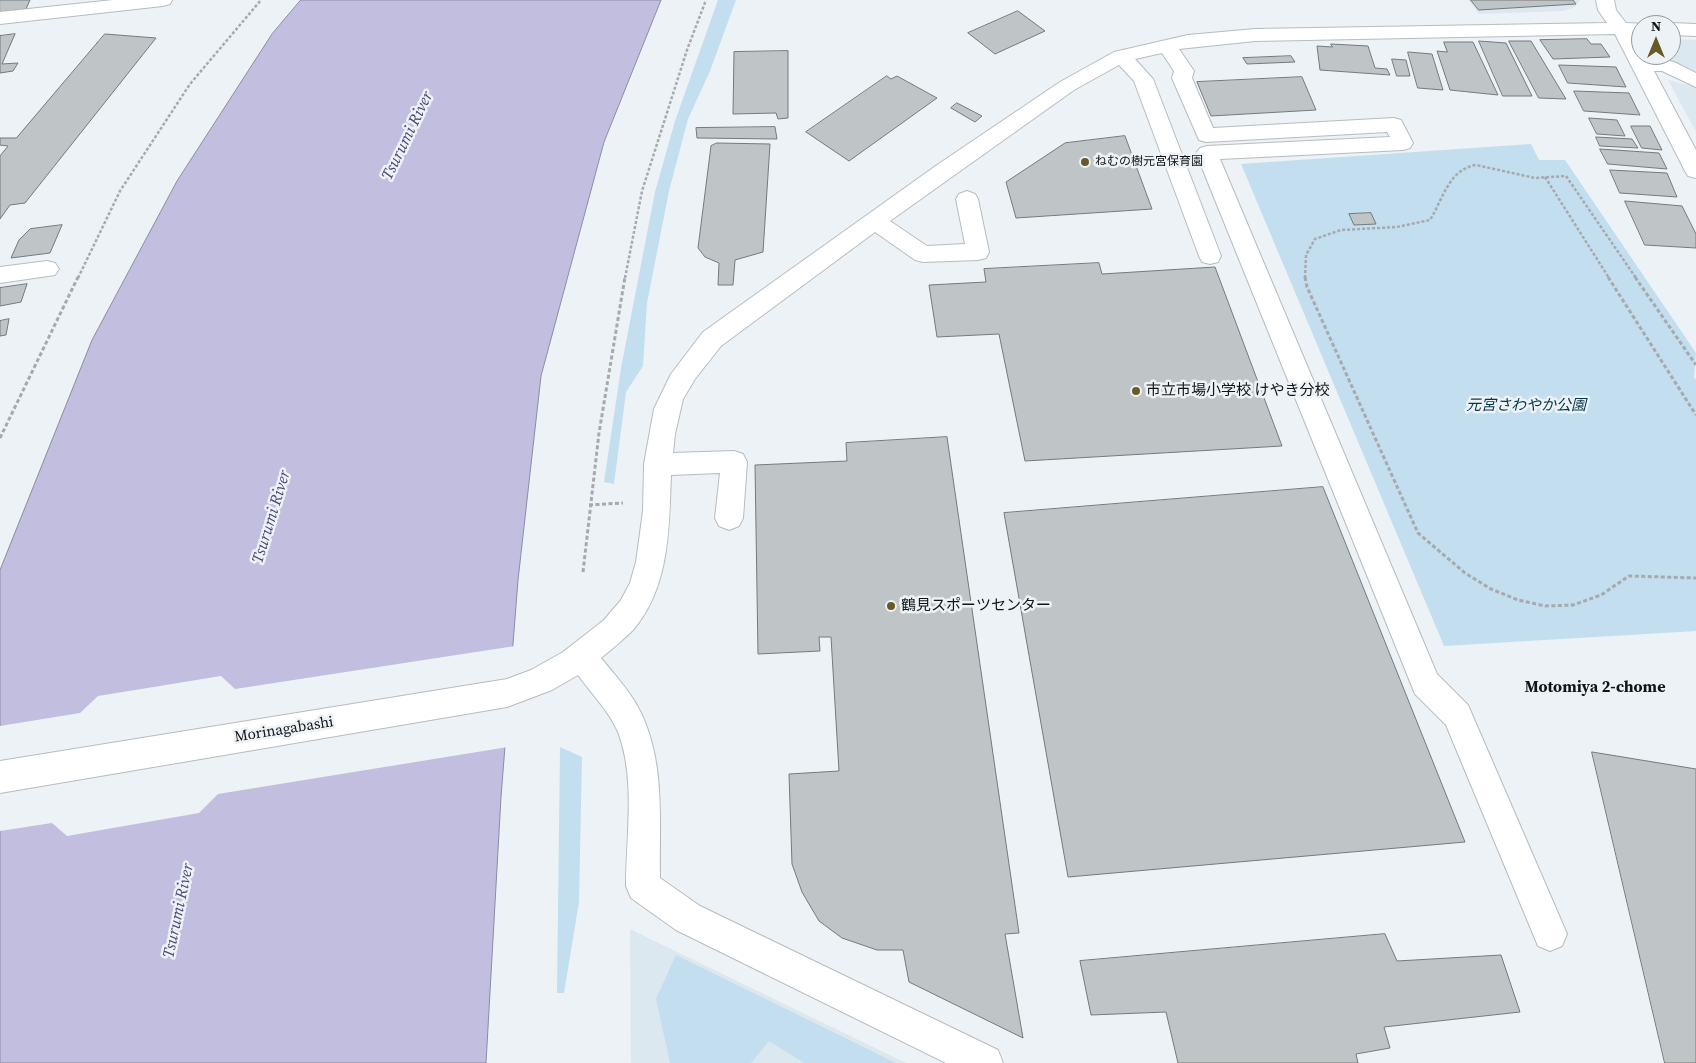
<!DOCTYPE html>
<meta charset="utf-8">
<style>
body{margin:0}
#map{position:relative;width:1696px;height:1063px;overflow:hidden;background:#edf2f6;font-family:"Source Serif 4",serif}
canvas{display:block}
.north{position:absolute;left:1631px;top:15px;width:50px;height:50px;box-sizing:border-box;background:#edf2f6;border:1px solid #96999c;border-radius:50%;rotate:0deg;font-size:14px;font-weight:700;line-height:20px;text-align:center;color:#131416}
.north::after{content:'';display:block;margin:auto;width:18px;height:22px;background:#685a27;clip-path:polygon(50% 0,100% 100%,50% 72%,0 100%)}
</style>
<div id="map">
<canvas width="1696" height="1063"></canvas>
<div class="north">N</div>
</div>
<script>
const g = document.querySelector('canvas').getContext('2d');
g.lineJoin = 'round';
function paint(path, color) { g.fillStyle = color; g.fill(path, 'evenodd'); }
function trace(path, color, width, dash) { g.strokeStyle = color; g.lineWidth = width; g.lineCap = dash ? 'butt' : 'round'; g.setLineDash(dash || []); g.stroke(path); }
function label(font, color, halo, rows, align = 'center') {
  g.font = font + ' "Source Serif 4","Noto Sans JP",serif'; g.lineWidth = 5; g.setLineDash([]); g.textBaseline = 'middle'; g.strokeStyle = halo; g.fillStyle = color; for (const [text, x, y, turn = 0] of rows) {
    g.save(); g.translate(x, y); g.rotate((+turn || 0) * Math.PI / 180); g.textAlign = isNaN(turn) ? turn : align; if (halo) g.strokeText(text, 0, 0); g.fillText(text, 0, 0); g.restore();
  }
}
paint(new Path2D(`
 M1468,0H1580L1575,7L1563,11L1479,14Z
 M1671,39L1696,40V75L1656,55H1671Z
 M1668,80L1696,87V132Z
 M630,929L906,1063H631Z`), '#dbe8f0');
paint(new Path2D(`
 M718,0H736L710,71L688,119L669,191L647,303L643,366L626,392L614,484L604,482L621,368L655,192L675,121Z
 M1531,144L1539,160H1565L1696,353L1694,377L1696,380V631L1444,646L1241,164Z
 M560,747L582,757L579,902L564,993H557Z
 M676,955L896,1063H804L769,1041L751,1063H670L656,999Z`), '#c3deee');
const water = new Path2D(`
 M301,0H661L604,142L541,376L518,580L501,797L486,1063H0V570L92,340L177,181L272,34Z`);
paint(water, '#c1bee0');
trace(water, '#8d8ba3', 1);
paint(new Path2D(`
 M515,646L508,747L218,794L199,813L67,836L52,823L0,831V726L80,713L98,696L221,676L235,689Z`), '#edf2f6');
const building = new Path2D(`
 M0,0H30L26,9L0,12Z
 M1471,0H1573L1576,4L1479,10Z
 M1018,11L1045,31L995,54L968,33Z
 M15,34L2,64L18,63L13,71L0,73V36Z
 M105,34L156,38L25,203L10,205L0,219V156L8,146L0,145V138H16Z
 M1587,39L1591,44H1601L1610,57L1553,59L1540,40Z
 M1479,41L1506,43L1532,96H1503Z
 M1509,41H1531L1566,99L1539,98Z
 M1444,42H1473L1498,95L1450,90L1437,51L1447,52Z
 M1331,44L1368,46L1375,68L1387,69L1390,75L1320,70L1317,46L1332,47Z
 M788,51V118L778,119L776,113L733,114L734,52Z
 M1408,52L1432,54L1443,90L1418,88Z
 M1291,56L1295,62L1247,64L1243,58Z
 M1392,59L1406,60L1410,76H1397Z
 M1559,65L1616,67L1626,87L1568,83Z
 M887,76L891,79L897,76L937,98L849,161L806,132Z
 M1302,77L1316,110L1211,116L1197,82Z
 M1574,91L1629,93L1640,115L1584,111Z
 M957,103L982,116L975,122L951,108Z
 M1589,118L1617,120L1625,136L1597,134Z
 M1631,126H1650L1662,150L1642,148Z
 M775,127L777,139L697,138L696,128Z
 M1125,136L1152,209L1016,218L1006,182L1065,143Z
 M1596,137L1632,139L1638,148L1600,146Z
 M717,143L770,144L763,252L735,260L733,285H718L719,263L705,257L698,248L711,146Z
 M1600,149L1659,153L1667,169L1608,164Z
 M1610,170L1667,173L1677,197L1620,193Z
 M1625,201L1682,206L1696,234V248L1645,245Z
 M1371,213L1376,224L1354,225L1349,214Z
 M62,225L50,253L11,258L19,240L30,229Z
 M1099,263L1102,274L1215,267L1282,446L1025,461L999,334L937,337L929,285L986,282L984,269Z
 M27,284L21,302L0,306V288Z
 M9,319L6,335L0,336V321Z
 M947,437L1019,933L1005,934L1023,1038L909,982L903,950H877L842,938L819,921L802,892L792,864L789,774L839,771L831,637H819L820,651L758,654L755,465L847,461L846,443Z
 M1323,487L1465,842L1068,877L1004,513Z
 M1592,752L1696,769V1063H1665Z
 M1385,934L1397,961L1501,955L1520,1012L1384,1027L1390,1048L1356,1054L1358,1063H1178L1166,1012L1091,1015L1080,961Z`);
paint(building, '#bfc5c6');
trace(building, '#747a7b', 1);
const minor = new Path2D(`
 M113,0H172L170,4L163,6L0,24V12Z
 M1596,0H1614L1616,10L1626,23L1648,24L1641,25V34H1634L1641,45V55L1674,62L1696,73V87L1662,71H1654L1696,150V178L1688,176L1685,171L1615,34L1255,41L1179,49L1194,71L1192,78L1213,128L1394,118L1401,120L1413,143L1410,148L1403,150L1220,159L1437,674L1468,705L1567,934L1562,946L1550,951L1538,946L1446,725L1415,694L1196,153L1200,148L1207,146L1390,137L1387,132L1206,142L1199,140L1172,78L1174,71L1162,53L1135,59L1153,79L1221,256L1218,262L1210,264L1202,262L1199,256L1134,81L1119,65L1074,90L890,221L927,246L965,244L956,199L959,194L967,191L975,194L978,199L989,252L986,258L978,260L923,262L915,260L875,232L721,346L695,379L683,399L675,434L673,453L734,451L743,454L747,462L743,518L739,526L729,530L719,526L715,518L720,473L671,475C669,527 670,587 633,630C623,640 612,649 601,658C614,674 628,689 638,707C666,759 659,821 660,878L700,906L998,1050L1003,1063H946L676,930L631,898L626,886C626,837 636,779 618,732C609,711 591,693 578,675L552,690L507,707L0,793V761L507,679L531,670L563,652L604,620L621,600L630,583L636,562L643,511L644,464L654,409L671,374L703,332L937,165L1060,82L1114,52L1188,35L1255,29L1607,23L1598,10Z
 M1671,23L1696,24V36L1671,35V25H1664Z
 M47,261L55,263L59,269L55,275L0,283V267Z`);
trace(minor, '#b6bcbf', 2);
trace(new Path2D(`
 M1545,177L1609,278
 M78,278L120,191L190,84L261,0
 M625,278L642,191L687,50L706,0
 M1305,278L1306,255L1315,239L1341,230L1397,227L1430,220C1443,199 1449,169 1476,165L1535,178L1566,176L1636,278`), '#a6a9ad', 2.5, [3, 2]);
trace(new Path2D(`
 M1305,277L1307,287L1418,533L1465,573L1491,589L1518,600L1545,606L1573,605L1601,595L1629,576L1696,578
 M1608,277L1696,415
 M1635,277L1696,365
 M0,438L78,277
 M589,505L623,503
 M583,572L599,433L625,277`), '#a6a9ad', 3, [4, 2.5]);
paint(minor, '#fff');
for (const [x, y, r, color] of [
 [1085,162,5,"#685a27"],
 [1136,391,5,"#685a27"],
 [891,606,5,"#685a27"]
]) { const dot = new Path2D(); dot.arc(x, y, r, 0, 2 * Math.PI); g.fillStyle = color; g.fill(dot); trace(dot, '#edf2f6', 2); }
label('12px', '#131416', '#edf2f6', [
 ["ねむの樹元宮保育園",1095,162]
], 'left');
label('15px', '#131416', '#edf2f6', [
 ["市立市場小学校 けやき分校",1146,391],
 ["鶴見スポーツセンター",901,606]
], 'left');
label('italic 15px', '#05364c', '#edf2f6', [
 ["元宮さわやか公園",1526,406]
]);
label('15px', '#131416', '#edf2f6', [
 ["Morinagabashi",284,730,-9]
]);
label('italic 16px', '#4c4473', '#edf2f6', [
 ["Tsurumi River",408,136,-64],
 ["Tsurumi River",272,517,-73],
 ["Tsurumi River",179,911,-78]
]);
label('bold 16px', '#131416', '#edf2f6', [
 ["Motomiya 2-chome",1595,688]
]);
</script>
